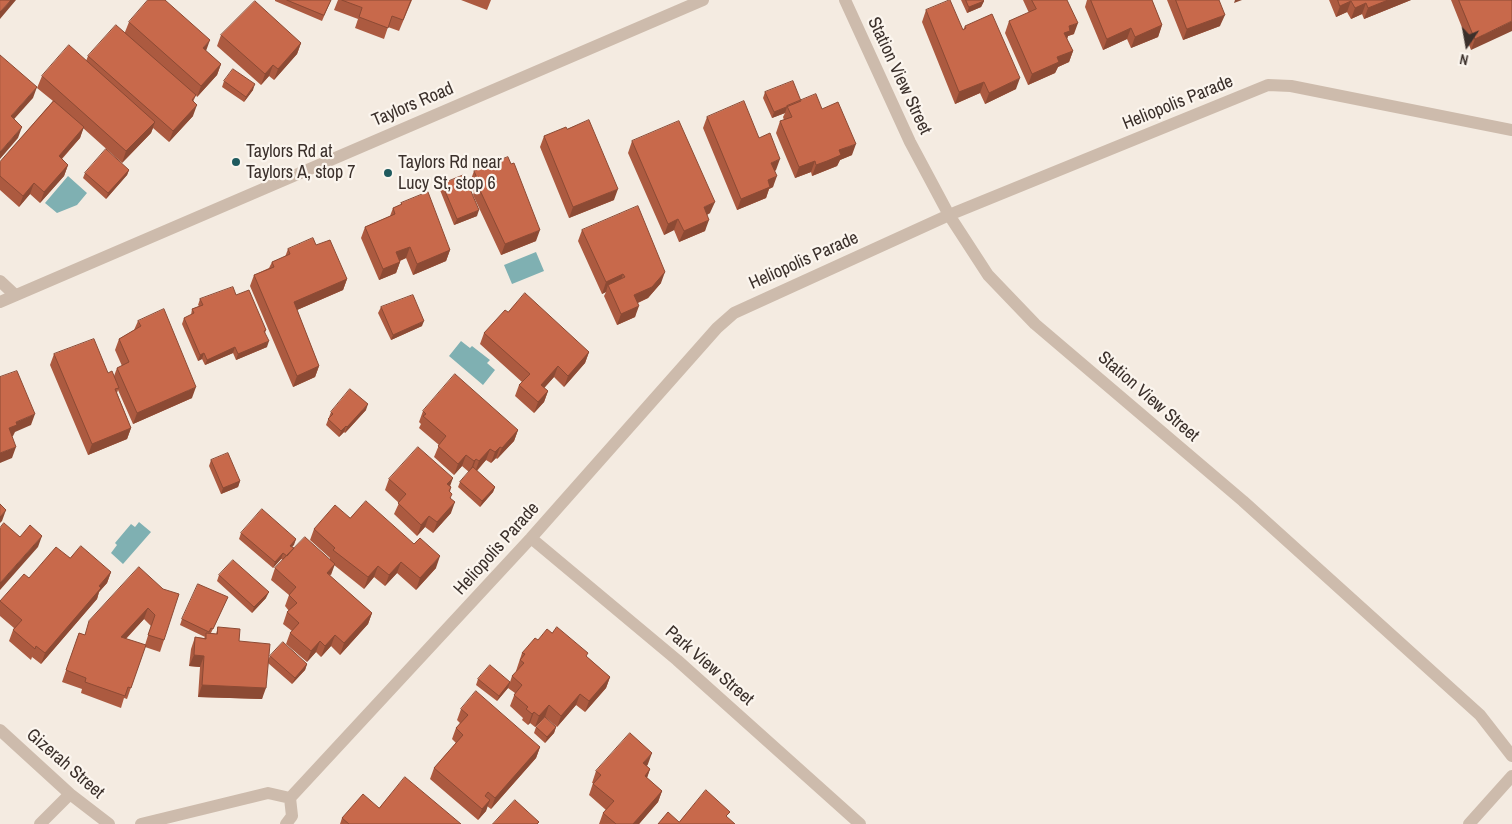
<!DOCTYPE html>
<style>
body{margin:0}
#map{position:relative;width:1512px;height:824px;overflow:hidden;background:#f4ebe1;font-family:"Archivo Narrow",sans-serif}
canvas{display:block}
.north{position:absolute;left:1442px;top:20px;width:50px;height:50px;-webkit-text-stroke:4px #fbf5ee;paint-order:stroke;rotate:192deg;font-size:14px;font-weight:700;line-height:20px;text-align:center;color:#3b302b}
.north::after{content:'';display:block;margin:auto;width:18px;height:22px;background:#3b302b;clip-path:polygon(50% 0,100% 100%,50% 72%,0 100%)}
</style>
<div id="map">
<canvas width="1512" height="824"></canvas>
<div class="north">N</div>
</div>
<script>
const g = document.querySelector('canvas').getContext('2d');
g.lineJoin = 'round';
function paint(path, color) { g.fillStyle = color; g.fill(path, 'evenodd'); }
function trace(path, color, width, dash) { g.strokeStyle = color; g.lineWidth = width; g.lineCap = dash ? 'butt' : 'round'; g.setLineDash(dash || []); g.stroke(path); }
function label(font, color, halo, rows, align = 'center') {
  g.font = font + ' "Archivo Narrow",sans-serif'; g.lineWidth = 4.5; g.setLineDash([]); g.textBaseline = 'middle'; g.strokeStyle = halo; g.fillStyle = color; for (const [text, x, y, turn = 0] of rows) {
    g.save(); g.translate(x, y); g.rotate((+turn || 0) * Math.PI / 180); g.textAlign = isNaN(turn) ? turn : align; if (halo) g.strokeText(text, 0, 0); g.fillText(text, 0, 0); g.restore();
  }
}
paint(new Path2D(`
 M68,176L87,193L77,205L57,213L45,203Z
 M536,252L544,271L512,284L504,265Z
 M461,341L470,348L472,346L490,360L487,363L495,370L483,385L449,356Z
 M139,522L151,532L123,564L111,553L117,545L115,543L131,524L135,527Z`), '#7fb0b2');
trace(new Path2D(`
 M845,0L910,142L949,215L988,275L1035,324L1243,501L1480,715L1512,756
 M0,281L15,295
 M531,538L677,660L860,824
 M0,730L70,794L109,824
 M40,824L70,794
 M141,824L268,793L290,798
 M286,824L292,816L290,798L531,538L717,328L734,313L949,215L1268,85L1291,86L1512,130
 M1469,824L1512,776`), '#cdbbac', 12);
trace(new Path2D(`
 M0,302L703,0`), '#cdbbac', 12);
paint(new Path2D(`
 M275,0H331L322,21L275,1Z
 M338,0H412L399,31L388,27L384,39L355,28L358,19L334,10Z
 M461,0H491L487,10Z
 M961,0H983L984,1L981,7L967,13Z
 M1023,0H1067L1074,34L1068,36L1067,39L1073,51L1069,62L1058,67L1055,73L1028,85L1005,33L1009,21L1029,13Z
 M1087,0H1152L1162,25L1158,37L1131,48L1127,39L1103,50L1085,7Z
 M1167,0H1219L1220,26L1183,40Z
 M1329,0H1411L1364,19L1362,14L1351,19L1347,12L1336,17Z
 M1451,0H1512L1471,50Z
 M926,10L963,30L965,26L1016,89L985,104L980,93L955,104L922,22Z
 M129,22L206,51L221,64L217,75L197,97L196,95L193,102V116L169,142L153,128L151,133L122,163L83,128L80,138L62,159L68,165L64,176L40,203L30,194L19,207L0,190V162L53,101L37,88L42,76L86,61L88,56L125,32Z
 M221,35L301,43L297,54L274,80L269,76L261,85L217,46Z
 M224,81L253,90L244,102L222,87Z
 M765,92L801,101L822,109L852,155L840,160L837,166L812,176L811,172L795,178L776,133L780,121L784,120L783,117L785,113L772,118L763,98Z
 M707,117L759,138L776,170L775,171L773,187L769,189L766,198L737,210L703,128Z
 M567,129L614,200L569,218L540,147L544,136Z
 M632,141L710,213L707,215L705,231L679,242L674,230L664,235L628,153Z
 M129,170L127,175L106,199L83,178L85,173Z
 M474,171L536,241L501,255L473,195L474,192L470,182Z
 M442,184L477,216L454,225L440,190Z
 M401,203L450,250L446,261L413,275L406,258L400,261V262L396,273L379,280L361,238L365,227L390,216L393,208L401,205Z
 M582,230L661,283L648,298L638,303L635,317L617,325L604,296L606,292L602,294L578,241Z
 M316,245L347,279L343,290L297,310L319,366L315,377L293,387L250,286L254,275L269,268L272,262L285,257L288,249Z
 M236,295L266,330L265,333L267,347L236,360L233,353L205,365L202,359L198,361L182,324L184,318L191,315L192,309L199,306L198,305L200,299Z
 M381,307L422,326L391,340L378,313Z
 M508,312L589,352L585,363L564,387L554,377L544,388L548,391L544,402L534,413L515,396L519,385L522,382L480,344L484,333Z
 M138,321L192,398L133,424L118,390L117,393L131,428L127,439L88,455L50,365L54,354L114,376L117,368L122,366L115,350L119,339L134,330Z
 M366,410L345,433L344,432L339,437L326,425L331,412Z
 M423,411L518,430L514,441L497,459L496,458L491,463L486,460L477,471L495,487L493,492L480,507L458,487L460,482L469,472L462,466L454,475L434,457L439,445L419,428L421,424L419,422Z
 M211,460L240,481L238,487L221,494L209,466Z
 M389,479L450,486L451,487L450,492L451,513L433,533L425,527L417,536L394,514L399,503L385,490Z
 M350,518L436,568L416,590L397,573L385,586L374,577L364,589L334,565L330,576L372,613L368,624L340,655L331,646L321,657L316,652L307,662L286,644L290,633L292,631L283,624L287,612L289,611L285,606L289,595L271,580L275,568L283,560L281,559L273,568L239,539L241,533L296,539L292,547L294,548L330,560V558L310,540L314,529Z
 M70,558L111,572L107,583L99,592L97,599L41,664L32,657L31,660L9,641L13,630L14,628L0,616V602L29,578Z
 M139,567L164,640L160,652L145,647L127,699L124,698L121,708L81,693L82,689L62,682L79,633L85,635ZM144,619L151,626L145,645L126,639Z
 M219,575L266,598L252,613L217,581Z
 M228,597L211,633L216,634L218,627L268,660L270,656L307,664L305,670L292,684L268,663L262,699L198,697L200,667L189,666L191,649L195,637L204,638L205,637L180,625L182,619Z
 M552,633L587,657L610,677L606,688L585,712L576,705L557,727L545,717L535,727L530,723L528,725L522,720L523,718L510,706L515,693L508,688L497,701L476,685L478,679L510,682L512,676L516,672V671L522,653L538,640Z
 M461,709L540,747L536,758L491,809L487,806L486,811L478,820L430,779L434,768L456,743L452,739L456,728L460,723L457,720Z
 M536,727H556L554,733L545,743L534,733Z
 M648,764L647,766L650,769L647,778L662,791L658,802L639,824H599L603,813L606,810L589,795L593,783H592L596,771Z
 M379,808L461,824H340L342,818Z`), '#ac5a40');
paint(new Path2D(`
 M11,0H16L0,19V12Z
 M1235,0H1242L1234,3Z
 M1388,0H1411L1364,19L1368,8Z
 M984,1L981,7L967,13L969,7Z
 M1351,1L1347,12L1336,17L1340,6Z
 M1366,3L1362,14L1351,19L1355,8Z
 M1225,15L1220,26L1183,40L1187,29Z
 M1512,21V31L1471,50L1475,39Z
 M1078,23L1074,34L1068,36L1066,42L1064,33L1069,26Z
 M1162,25L1158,37L1131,48L1135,37Z
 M1131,28L1127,39L1103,50L1107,39Z
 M210,40L206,51L203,48Z
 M301,43L297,54L274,80L278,69Z
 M1073,51L1069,62L1058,67L1055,73L1028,85L1032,74L1057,57Z
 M221,64L217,75L197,97L201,86Z
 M273,65L269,76L261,85L265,74Z
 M1020,78L1016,89L985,104L989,93Z
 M984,82L980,93L955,104L959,92Z
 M255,84L253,90L244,102L246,97Z
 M37,87L33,98L7,127L11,116Z
 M197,105L193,116L169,142L173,131Z
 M787,107L785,113L772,118L774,112Z
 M155,122L151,133L122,163L126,151Z
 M22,127L18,138L0,159V152Z
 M84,127L80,138L54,167L59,156Z
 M856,144L852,155L840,160L837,166L812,176L816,165L839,150Z
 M780,159L776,170L767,174L771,163Z
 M815,161L811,172L795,178L799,167Z
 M68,165L64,176L40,203L44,192Z
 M129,170L127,175L106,199L108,193Z
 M777,176L773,187L769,189L766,198L737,210L741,199L768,180Z
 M34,183L30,194L19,207L23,196Z
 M618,189L614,200L569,218L573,207Z
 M715,202L710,213L699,218L704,207Z
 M479,210L477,216L454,225L457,219Z
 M678,219L674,230L664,235L668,224Z
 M709,220L705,231L679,242L684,231Z
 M540,230L536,241L501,255L505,244Z
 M410,247L406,258L392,264L396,252Z
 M450,250L446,261L413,275L417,264Z
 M400,262L396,273L379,280L383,269Z
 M665,272L661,283L648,298L630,306L634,295Z
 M623,274L619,286L608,285L606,292L602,294L606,282Z
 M347,279L343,290L290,313L294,302Z
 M639,306L635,317L617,325L621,314Z
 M424,321L422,326L391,340L393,335Z
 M269,341L267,347L236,360L238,354Z
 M235,347L233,353L205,365L207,360Z
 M589,352L585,363L564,387L568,376Z
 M204,353L202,359L198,361L200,355Z
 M319,366L315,377L293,387L297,376Z
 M558,366L554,377L537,396L541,385Z
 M196,387L192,398L133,424L137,413Z
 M548,391L544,402L534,413L538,402Z
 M368,404L366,410L345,433L347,427Z
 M35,414L31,425L15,432L13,436L5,440L9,428L16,422Z
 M346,426L344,432L339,437L341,431Z
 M131,428L127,439L88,455L92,444Z
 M518,430L514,441L497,459L502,448Z
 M16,447L12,458L0,463V453Z
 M500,447L496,458L491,463L495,452Z
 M490,449L486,460L475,472L479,461Z
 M466,455L462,466L454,475L458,464Z
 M476,459L472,470L470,472L474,461Z
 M453,478L449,489L447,484Z
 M240,481L238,487L221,494L223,488Z
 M495,487L493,492L480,507L482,501Z
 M455,502L451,513L433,533L437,522Z
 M6,510L2,521L0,523V517Z
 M429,516L425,527L417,536L421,525Z
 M42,536L38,547L0,590V583Z
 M296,539L294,545L288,551L290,546Z
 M283,553L281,559L273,568L275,562Z
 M440,556L436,568L416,590L420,578Z
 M401,562L397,573L385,586L389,575Z
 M335,564L331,575L327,573Z
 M378,566L374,577L364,589L368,577Z
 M111,572L107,583L99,592L97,599L41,664L45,653Z
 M269,592L266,598L252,613L254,607Z
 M148,608L144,619L117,648L121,637Z
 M372,613L368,624L340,655L344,643Z
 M335,635L331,646L321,657L325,646Z
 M320,641L316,652L307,662L311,651Z
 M194,655L204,656L200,667L189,666Z
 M307,664L305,670L292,684L295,678Z
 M610,677L606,688L585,712L589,701Z
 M510,682L508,688L497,701L499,696Z
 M202,685L266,688L262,699L198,697Z
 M580,694L576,705L557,727L561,716Z
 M549,705L545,717L535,727L539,716Z
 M534,712L530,723L528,725L532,714Z
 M556,727L554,733L545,743L547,737Z
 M540,747L536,758L491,809L495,798Z
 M652,753L648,764L639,774L643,763Z
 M650,769L646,780L645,776Z
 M662,791L658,802L639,824H633Z
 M490,800L486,811L478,820L482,809Z`), '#8c4a34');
const building = new Path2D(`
 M0,0H11L0,12Z
 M148,0H165L210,40L203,48L221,64L201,86L129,22Z
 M287,0H331L324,15Z
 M342,0H411L403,20L392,16L388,28L359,17L362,8Z
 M950,0L963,30L966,28L965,26L992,14L1020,78L989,93L984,82L959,92L926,10Z
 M966,0H983L984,1L969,7Z
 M1032,0H1067L1078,23L1069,26L1070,31L1064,33L1073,51L1057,57L1059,62L1032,74L1009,21L1036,9Z
 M1091,0H1152L1162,25L1135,37L1131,28L1107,39Z
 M1176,0H1219L1225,15L1187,29Z
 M1338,0H1388L1368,8L1366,3L1355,8L1351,1L1340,6Z
 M1459,0H1512V21L1475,39Z
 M255,1L301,43L278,69L273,65L265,74L221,35Z
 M116,25L196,95L192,100L197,105L173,131L88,56Z
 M69,45L155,122L126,151L42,76Z
 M0,55L37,87L11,116L22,127L0,152Z
 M233,69L255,84L246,97L224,81Z
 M793,81L801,101L774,112L765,92Z
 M816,94L822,109L838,102L856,144L839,150L841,155L827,161L816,165L815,161L799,167L780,121L792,117L787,106Z
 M54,101L84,127L59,156L68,165L44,192L34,183L23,196L0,176V162Z
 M744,101L759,138L770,133L780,159L771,163L777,176L768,180L770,187L741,199L707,117Z
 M589,120L618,189L573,207L544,136L566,127L567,129Z
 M679,121L715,202L704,207L709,220L684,231L678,219L668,224L632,141Z
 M106,149L129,170L108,193L85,173Z
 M508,157L511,164L514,163L540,230L505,244L477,184L479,183L474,171Z
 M464,175L479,210L457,219L442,184Z
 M428,192L450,250L417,264L410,247L396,252L400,262L383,269L365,227L395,214L393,208L402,204L401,203Z
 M638,206L665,272L652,287L634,295L639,306L621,314L608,285L625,277L623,274L606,282L582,230Z
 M313,238L316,245L330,240L347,279L294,302L319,366L297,376L254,275L274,267L272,262L290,254L288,249Z
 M233,287L236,295L249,290L266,330L264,331L269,341L238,354L235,347L207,360L204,353L200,355L184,318L194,313L192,309L203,305L200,299Z
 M525,293L589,352L568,376L558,366L541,385L548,391L538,402L519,385L530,374L484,333L505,310L508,312Z
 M413,295L424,321L393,335L381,307Z
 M164,309L196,387L137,413L117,368L129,362L119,339L141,326L138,321Z
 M94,339L108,373L112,371L119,388L115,389L131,428L92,444L54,354Z
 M17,371L35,414L16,422L17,425L9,428L16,447L0,453V377Z
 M455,374L518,430L502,448L500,447L495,452L490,449L479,461L476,459L474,461L466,455L458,464L438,446L446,436L423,416L426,414L423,411Z
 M350,389L368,404L347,427L346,426L341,431L328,419L333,414L331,412Z
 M418,447L453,478L447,484L451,487L449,491L452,494L450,498L455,502L437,522L429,516L421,525L398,503L406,494L389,479Z
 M228,453L240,481L223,488L211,460Z
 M473,467L495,487L482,501L460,482Z
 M366,501L414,544L420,538L440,556L420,578L401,562L389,575L378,566L368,577L333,550L335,548L314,529L335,505L350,518Z
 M0,504L6,510L0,517Z
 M262,509L296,539L290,546L294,548L287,556L283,553L275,562L241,533Z
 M4,523L20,537L30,525L42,536L0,583V528Z
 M305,537L335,564L327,573L372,613L344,643L335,635L325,646L320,641L311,651L290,633L299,623L287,612L297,603L289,595L296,587L275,568Z
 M81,546L111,572L99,586L101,588L45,653L36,646L35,649L13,630L22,620L0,601L24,574L29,578L56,547L70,558Z
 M233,560L269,592L254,607L219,575Z
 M139,567L163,589L179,594L164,640L148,635L155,615L148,608L121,637L146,645L131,688L128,687L125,696L85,682L86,678L66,670L79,633L85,635L89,621Z
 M198,584L228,597L213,629L211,628L209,632L182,619Z
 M218,627L240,629L239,641L270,644L266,688L202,685L204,656L194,655L195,637L206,639V633L217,634Z
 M557,627L588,653L586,656L610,677L589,701L580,694L561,716L549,705L539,716L534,712L532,714L526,709L528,707L514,695L522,685L512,676L524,663L520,660L525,654L522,653L535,638L538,640L547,629L552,633Z
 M283,642L307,664L295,678L270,656Z
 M490,665L510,682L499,696L478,679Z
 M476,691L540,747L495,798L488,792L485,796L490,800L482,809L434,768L463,735L456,728L468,715L461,709Z
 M545,717L556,727L547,737L536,727Z
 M630,733L652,753L643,763L650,769L645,776L662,791L633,824H616L603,813L614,801L593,784L601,775L596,771Z
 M405,777L461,824H349L342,818L363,794L379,808Z
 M706,790L730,812L726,816L735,824H658L668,812L679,822Z
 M515,800L539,822L537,824H493Z`);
paint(building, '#c8694b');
trace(building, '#8c4a34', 1);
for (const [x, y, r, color] of [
 [236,162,5,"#1f5a5e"],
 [388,173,5,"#1f5a5e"]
]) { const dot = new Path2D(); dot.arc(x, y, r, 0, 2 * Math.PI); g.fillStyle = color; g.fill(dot); trace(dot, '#fbf5ee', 2); }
label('18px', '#3b302b', '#fbf5ee', [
 ["Station View Street",899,76,65],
 ["Heliopolis Parade",1178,103,-22],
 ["Taylors Road",413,105,-23],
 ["Heliopolis Parade",804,261,-24],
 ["Station View Street",1148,397,41],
 ["Heliopolis Parade",497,549,-48],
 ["Park View Street",709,666,41],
 ["Gizerah Street",65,764,41]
]);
label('18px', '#3b302b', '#fbf5ee', [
 ["Taylors Rd at",246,152],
 ["Taylors A, stop 7",246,173],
 ["Taylors Rd near",398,163],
 ["Lucy St, stop 6",398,184]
], 'left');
</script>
